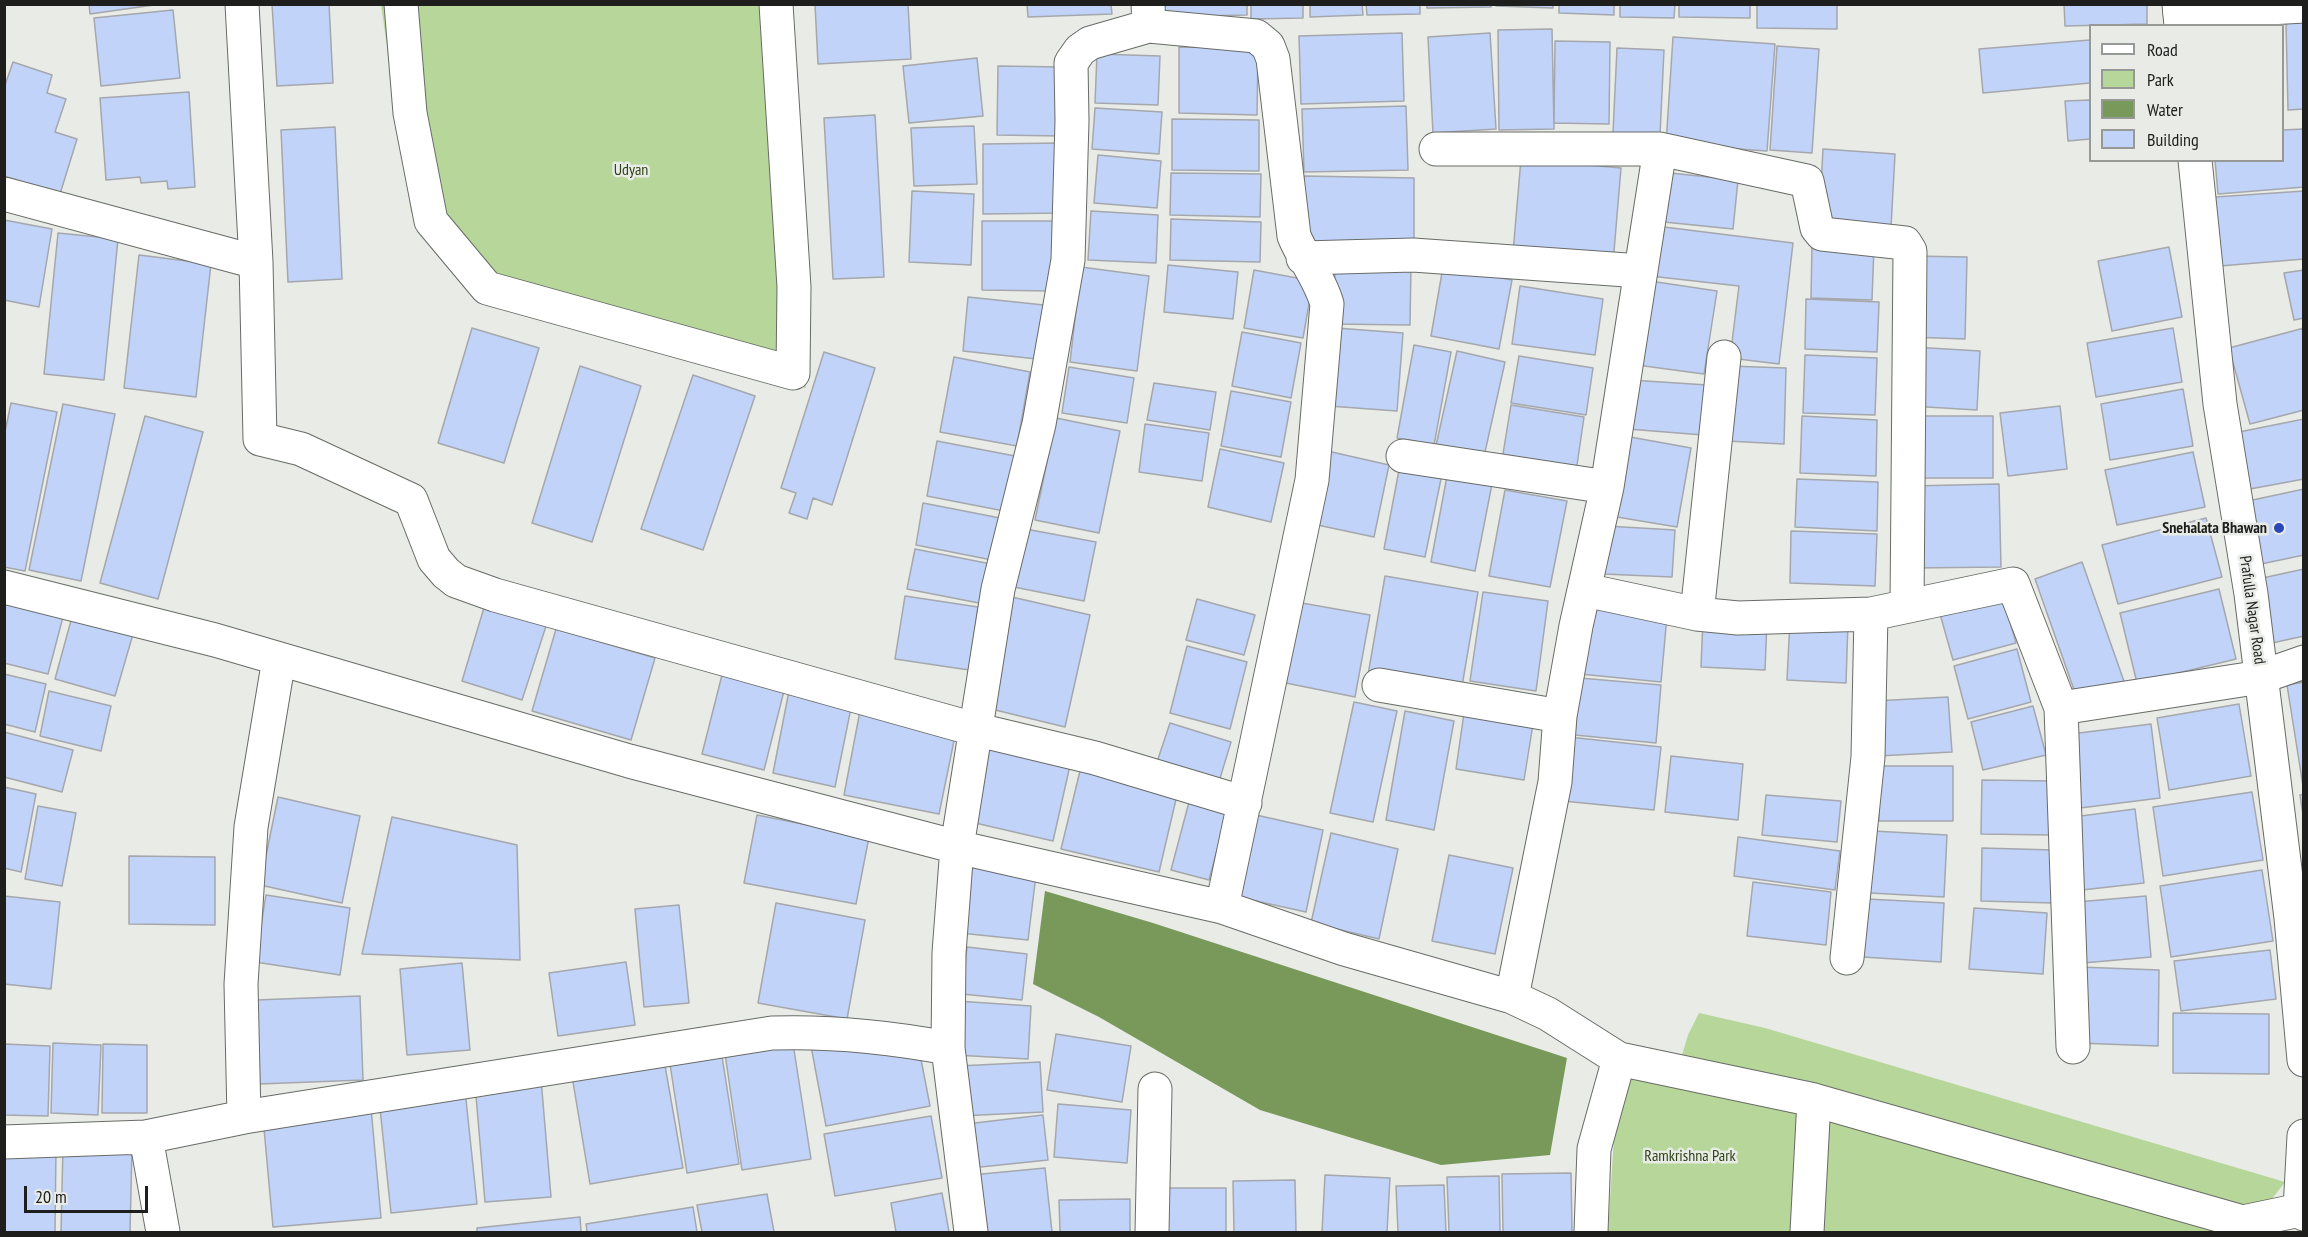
<!DOCTYPE html>
<style>
body{margin:0}
#map{position:relative;width:2308px;height:1237px;overflow:hidden;background:#e8ebe6;font-family:"PT Sans Narrow",sans-serif}
canvas{display:block}
.frame{position:absolute;inset:0;border:6px solid #1e1f1d;pointer-events:none}
.legend{position:absolute;left:2089px;top:24px;width:195px;height:138px;box-sizing:border-box;background:#e8ebe6;border:2px solid #979996;margin:0;padding:8px 10px;list-style:none;font-size:18px;color:#1e1f1d}
.legend li{display:flex;align-items:center;gap:12px;height:30px}
.legend b{width:30px;border:2px solid #979996}
.scale{position:absolute;left:24px;top:1186px;width:124px;height:27px;box-sizing:border-box;border:3px solid #1e1f1d;border-top:0;padding-left:8px;font-size:18px;line-height:21px;white-space:nowrap;color:#1e1f1d;-webkit-text-stroke:4px #e8ebe6;paint-order:stroke}
</style>
<div id="map">
<canvas width="2308" height="1237"></canvas>
<div class="frame"></div>
<ul class="legend">
<li><b style="height:8px;background:#fff"></b>Road</li>
<li><b style="height:16px;background:#b6d69a"></b>Park</li>
<li><b style="height:16px;background:#78995a"></b>Water</li>
<li><b style="height:16px;background:#c2d3fa"></b>Building</li>
</ul>
<div class="scale">20 m</div>
</div>
<script>
const g = document.querySelector('canvas').getContext('2d');
g.lineJoin = 'round';
function paint(path, color) { g.fillStyle = color; g.fill(path, 'evenodd'); }
function trace(path, color, width, dash) { g.strokeStyle = color; g.lineWidth = width; g.lineCap = dash ? 'butt' : 'round'; g.setLineDash(dash || []); g.stroke(path); }
function label(font, color, halo, rows, align = 'center') {
  g.font = font + ' "PT Sans Narrow",sans-serif'; g.lineWidth = 5; g.setLineDash([]); g.textBaseline = 'middle'; g.strokeStyle = halo; g.fillStyle = color; for (const [text, x, y, turn = 0] of rows) {
    g.save(); g.translate(x, y); g.rotate((+turn || 0) * Math.PI / 180); g.textAlign = isNaN(turn) ? turn : align; if (halo) g.strokeText(text, 0, 0); g.fillText(text, 0, 0); g.restore();
  }
}
paint(new Path2D(`
 M381,5H790L806,388L599,335L476,293L411,212Z
 M1699,1013L1765,1028L2285,1182L2265,1208L2225,1232H1608L1619,1059L1680,1062L1688,1035Z`), '#b6d69a');
paint(new Path2D(`
 M1045,891L1153,923L1567,1058L1550,1155L1441,1165L1260,1110L1099,1017L1033,984Z`), '#78995a');
const building = new Path2D(`
 M89,4H161L90,14Z
 M272,4H329L333,83L277,86Z
 M815,4H908L911,59L818,64Z
 M1027,4H1111L1112,14L1028,17Z
 M1158,4H1247V15L1158,17Z
 M1251,4H1303V18L1251,19Z
 M1310,4H1362L1363,15L1310,17Z
 M1366,4H1420V14L1367,15Z
 M1427,4H1491V7L1427,8Z
 M1496,4H1553V8L1496,6Z
 M1559,4H1614V15L1559,13Z
 M1620,4H1675L1674,18L1620,17Z
 M1679,4H1750V18L1679,17Z
 M1757,4H1837V29L1757,28Z
 M2064,4H2147V24L2065,26Z
 M173,10L180,78L101,86L94,18Z
 M2304,22V109L2288,110L2286,23Z
 M1552,29L1554,129L1499,130L1498,30Z
 M1402,33L1404,101L1301,104L1299,36Z
 M1490,33L1496,129L1433,133L1428,37Z
 M1673,37L1775,44L1767,151L1666,144Z
 M2090,40V83L1983,93L1979,49Z
 M1555,41L1610,42L1609,124L1554,123Z
 M1777,46L1819,49L1812,153L1770,150Z
 M1179,47L1258,48L1257,115L1179,113Z
 M1617,48L1664,50L1660,135L1613,133Z
 M1097,54L1160,56L1158,105L1095,103Z
 M977,58L983,116L909,123L903,66Z
 M13,62L52,75L47,93L66,99L55,132L77,139L60,194L4,176V88Z
 M998,66L1062,67L1061,136L997,135Z
 M189,92L195,187L168,189L167,181L141,183L140,177L106,180L100,98Z
 M2090,100V139L2068,141L2065,101Z
 M1406,106L1408,170L1304,172L1302,109Z
 M1095,108L1162,112L1159,154L1092,149Z
 M875,115L884,277L833,279L824,118Z
 M1172,119L1259,120V171L1172,170Z
 M974,126L977,184L914,186L911,128Z
 M335,127L342,279L288,282L281,130Z
 M2304,129V187L2218,194L2215,160H2282V130Z
 M1062,143L1063,213L983,214V144Z
 M1823,149L1895,154L1891,227L1819,223Z
 M1098,155L1161,161L1157,208L1094,203Z
 M1521,159L1621,168L1613,263L1513,253Z
 M1660,172L1738,180L1733,229L1654,221Z
 M1171,173L1261,174L1260,217L1170,215Z
 M1304,176L1414,178V245L1303,243Z
 M912,191L974,194L971,265L909,262Z
 M2304,191V259L2220,266L2215,197Z
 M1091,211L1158,215L1156,263L1088,260Z
 M1171,219L1261,222L1260,262L1170,260Z
 M4,220L52,229L39,307L4,300Z
 M982,221H1053V291L982,290Z
 M1656,226L1793,243L1779,364L1730,358L1739,286L1650,276Z
 M58,233L118,239L104,380L44,374Z
 M1812,244L1874,246L1872,300L1811,298Z
 M2169,247L2182,317L2112,331L2098,261Z
 M139,255L211,264L196,397L124,388Z
 M1913,256L1967,257L1965,339L1911,337Z
 M1335,261L1411,263L1410,325L1334,324Z
 M1168,265L1238,272L1233,319L1164,312Z
 M1081,267L1149,276L1137,371L1070,362Z
 M1443,267L1512,280L1499,349L1431,336Z
 M1254,270L1313,281L1303,338L1244,328Z
 M2304,270V318L2294,320L2284,273Z
 M1650,281L1717,291L1704,374L1637,365Z
 M1520,286L1603,299L1595,355L1512,344Z
 M968,297L1044,305L1037,359L963,351Z
 M1806,299L1879,302L1877,352L1805,349Z
 M472,328L539,348L504,463L438,443Z
 M1336,328L1403,333L1397,411L1329,406Z
 M2173,328L2182,382L2096,397L2087,343Z
 M2304,328V410L2250,424L2229,348Z
 M1242,332L1301,343L1291,398L1232,386Z
 M1414,345L1451,352L1434,445L1397,438Z
 M1913,347L1980,351L1977,410L1910,406Z
 M1457,351L1505,362L1483,461L1435,450Z
 M824,352L875,368L832,505L813,498L807,519L789,513L796,493L781,488Z
 M1805,355L1877,358L1875,415L1803,413Z
 M1519,356L1593,368L1586,415L1511,403Z
 M954,357L1030,372L1017,446L940,432Z
 M580,366L641,386L592,542L532,523Z
 M1729,366L1786,368L1784,444L1727,441Z
 M1069,367L1134,378L1127,423L1062,413Z
 M693,375L755,396L703,550L641,529Z
 M1631,380L1707,385L1703,435L1628,429Z
 M1154,383L1216,392L1210,430L1147,420Z
 M2183,389L2193,446L2110,460L2101,404Z
 M1231,391L1291,402L1281,457L1221,446Z
 M11,403L57,412L25,571L4,567V437Z
 M63,404L115,414L81,581L29,570Z
 M1511,405L1584,417L1576,472L1502,460Z
 M2060,406L2067,469L2008,476L2000,413Z
 M145,416L203,432L158,599L100,583Z
 M1802,416L1877,420L1876,476L1800,473Z
 M1911,416H1993V478H1911Z
 M1056,418L1120,431L1099,533L1035,520Z
 M2304,419V479L2250,489L2239,432Z
 M1145,424L1209,433L1202,481L1139,472Z
 M1625,436L1691,448L1677,527L1611,516Z
 M937,441L1015,456L1004,511L927,496Z
 M1220,449L1284,463L1271,522L1208,507Z
 M1323,450L1389,465L1374,537L1308,523Z
 M2193,452L2205,507L2117,525L2105,470Z
 M1400,465L1442,474L1425,557L1384,549Z
 M1447,476L1492,484L1475,571L1431,562Z
 M1797,479L1878,482L1877,531L1795,527Z
 M1999,484L2001,567L1913,568L1912,486Z
 M2304,489V555L2261,564L2248,501Z
 M1505,490L1567,501L1550,587L1489,576Z
 M923,503L1000,518L992,560L916,545Z
 M2206,518L2222,577L2118,604L2102,545Z
 M1606,526L1675,530L1672,577L1604,574Z
 M1020,528L1096,542L1084,601L1009,586Z
 M1791,531L1877,534L1875,586L1790,583Z
 M915,549L991,564L984,604L907,589Z
 M2082,562L2126,687L2079,704L2035,579Z
 M2304,569V636L2272,643L2258,579Z
 M1385,576L1478,592L1461,692L1368,675Z
 M2219,589L2236,659L2137,683L2120,613Z
 M2001,590L2016,643L1953,660L1938,607Z
 M1483,592L1548,601L1536,691L1470,681Z
 M905,596L978,607L969,670L895,659Z
 M4,597L64,613L48,674L4,663Z
 M1012,597L1090,615L1065,727L987,708Z
 M1197,599L1255,615L1244,655L1186,640Z
 M486,601L548,620L522,700L462,681Z
 M1296,602L1370,615L1355,697L1281,682Z
 M1586,608L1667,616L1661,682L1580,674Z
 M72,617L133,634L115,696L55,679Z
 M1703,618L1767,621L1765,670L1701,667Z
 M1790,620L1848,622L1846,683L1787,680Z
 M556,629L655,658L631,740L532,711Z
 M1187,646L1247,662L1230,729L1170,713Z
 M2017,649L2031,702L1968,719L1954,666Z
 M723,671L785,687L764,770L702,754Z
 M4,674L46,684L35,732L4,724Z
 M1580,678L1661,685L1656,743L1575,735Z
 M2304,682V786H2303L2287,685Z
 M49,691L111,706L101,751L40,736Z
 M789,691L852,703L835,787L773,773Z
 M1948,697L1952,752L1878,756L1874,701Z
 M1354,702L1397,711L1373,822L1330,813Z
 M2239,704L2251,776L2169,790L2157,718Z
 M2033,706L2046,755L1983,770L1971,722Z
 M860,711L956,731L939,814L844,795Z
 M1405,711L1454,721L1434,830L1386,820Z
 M1464,713L1533,724L1524,780L1456,769Z
 M1170,723L1231,742L1218,785L1156,765Z
 M2151,724L2160,798L2080,808L2071,734Z
 M4,732L73,750L62,792L4,777Z
 M1569,737L1661,747L1654,810L1563,801Z
 M988,743L1071,761L1053,841L971,822Z
 M1671,756L1743,764L1738,820L1665,812Z
 M1879,766H1953V821H1879Z
 M1080,771L1177,795L1159,872L1061,849Z
 M1982,780L2053,781L2052,835L1981,834Z
 M4,787L36,794L21,872L4,868Z
 M2252,792L2263,860L2163,876L2153,807Z
 M2304,794V822L2300,795Z
 M1766,795L1841,801L1837,842L1762,835Z
 M278,797L360,816L342,903L260,885Z
 M1189,802L1227,812L1209,880L1171,870Z
 M38,806L76,813L62,886L25,879Z
 M2135,809L2144,883L2082,890L2073,817Z
 M757,815L869,837L856,904L744,883Z
 M1256,815L1323,830L1306,912L1238,897Z
 M392,817L517,845L520,960L362,954Z
 M1873,831L1947,835L1944,897L1870,893Z
 M1331,833L1398,849L1379,939L1311,923Z
 M1738,837L1840,851L1835,890L1734,876Z
 M1982,848L2054,850L2053,903L1981,901Z
 M1449,855L1513,868L1495,954L1432,941Z
 M129,856L215,857V925L129,924Z
 M967,867L1036,875L1028,940L960,933Z
 M2262,870L2273,941L2171,957L2160,886Z
 M1753,882L1831,892L1826,945L1747,936Z
 M266,895L350,908L340,975L255,962Z
 M4,896L60,902L51,989L4,984Z
 M2146,896L2151,957L2083,963L2077,902Z
 M1867,899L1944,903L1941,962L1863,957Z
 M776,903L865,920L847,1019L758,1003Z
 M679,905L689,1003L644,1007L635,909Z
 M1974,908L2047,913L2043,974L1969,969Z
 M967,947L1027,954L1022,1000L962,994Z
 M2270,950L2276,999L2181,1011L2174,961Z
 M626,962L635,1025L558,1036L549,973Z
 M462,963L470,1050L407,1055L400,969Z
 M2079,967L2159,970L2158,1046L2077,1043Z
 M360,996L363,1080L259,1084L256,1000Z
 M957,1001L1031,1006L1028,1059L954,1055Z
 M2173,1013L2269,1014V1074L2173,1073Z
 M1056,1034L1131,1046L1122,1102L1047,1090Z
 M792,1037L811,1159L742,1170L724,1047Z
 M53,1043L101,1045L98,1115L51,1113Z
 M4,1044L50,1046L48,1116L4,1115Z
 M103,1044L147,1045V1113H102Z
 M811,1046L919,1049L930,1106L826,1126Z
 M721,1050L739,1164L687,1173L669,1058Z
 M664,1060L683,1168L590,1184L572,1076Z
 M1040,1062L1043,1112L960,1116L958,1066Z
 M541,1079L551,1197L485,1202L475,1084Z
 M465,1090L477,1204L391,1213L379,1099Z
 M1058,1104L1131,1110L1127,1163L1054,1157Z
 M371,1108L381,1218L273,1227L263,1118Z
 M1043,1115L1048,1160L971,1168L966,1124Z
 M931,1116L942,1178L835,1196L824,1134Z
 M63,1146L132,1147L130,1232H61Z
 M4,1148H56L55,1232H4Z
 M1045,1168L1052,1232H978L972,1175Z
 M1571,1173L1572,1232H1503L1502,1174Z
 M1325,1175L1390,1178L1387,1232H1322Z
 M1499,1176L1500,1232H1449L1447,1177Z
 M1295,1180L1296,1232H1234L1233,1181Z
 M1444,1185L1446,1232H1398L1396,1186Z
 M1160,1188H1226V1232H1160Z
 M942,1193L949,1232H896L891,1203Z
 M767,1194L774,1232H702L697,1205Z
 M1130,1199V1232H1060L1059,1200Z
 M693,1207L697,1232H587L586,1224Z
 M580,1217L581,1232H477V1228Z`);
paint(building, '#c2d3fa');
trace(building, '#a4a7ac', 1.5);
const minor = new Path2D(`
 M242,4L256,262L260,439L301,449L411,500L434,559L446,573L456,581L495,595L974,729L1095,758L1245,803
 M401,4L410,113L431,221L487,288L793,373L794,287L776,4
 M2180,13L2304,6
 M1149,26L1256,36L1268,46L1273,59L1294,236C1304,260 1320,279 1327,304L1312,480L1222,907
 M1436,149H1660L1807,181L1817,228L1822,234L1905,243L1910,251L1907,606
 M4,194L256,262
 M1303,258L1413,255L1641,271
 M1403,456L1607,487
 M4,587L215,640L629,761L957,847L1222,907L1344,949L1512,997L1548,1014L1619,1059L1814,1100L2243,1222L2300,1210
 M1585,590L1697,614L1738,618L1871,614L2013,584L2061,708L2073,1047
 M1697,614L1724,357
 M1379,685L1560,716
 M2061,708L2261,677L2304,662
 M1847,958L1868,757L1871,614
 M1512,997L1555,782L1560,716L1576,626L1607,487L1660,149
 M244,1117L241,984L251,827L279,659
 M146,1137L163,1232
 M4,1142L146,1137L244,1117L772,1033C832,1031 889,1037 948,1048
 M971,1232L948,1048L949,953L957,847L998,589L1039,424L1068,260L1072,121L1071,63L1080,50L1090,43L1149,26L1148,4
 M1152,1232L1155,1089
 M1591,1232L1594,1149L1619,1059
 M1807,1232L1814,1100`);
const tertiary = new Path2D(`
 M2179,4L2181,26
 M2195,160L2220,404L2251,594L2291,918L2304,1060
 M2304,1136L2300,1210L2304,1214`);
trace(minor, '#686b66', 35);
trace(tertiary, '#686b66', 35);
trace(minor, '#fff', 33);
trace(tertiary, '#fff', 33);
for (const [x, y, r, color] of [
 [2279,528,6,"#2a49b9"]
]) { const dot = new Path2D(); dot.arc(x, y, r, 0, 2 * Math.PI); g.fillStyle = color; g.fill(dot); trace(dot, '#e8ebe6', 2); }
label('16px', '#2d4315', '#e8ebe6', [
 ["Udyan",631,170],
 ["Ramkrishna Park",1690,1156]
]);
label('bold 16px', '#1e1f1d', '#e8ebe6', [
 ["Snehalata Bhawan",2267,528]
], 'right');
label('16px', '#1e1f1d', '#e8ebe6', [
 ["Prafulla Nagar Road",2252,610,82]
]);
</script>
